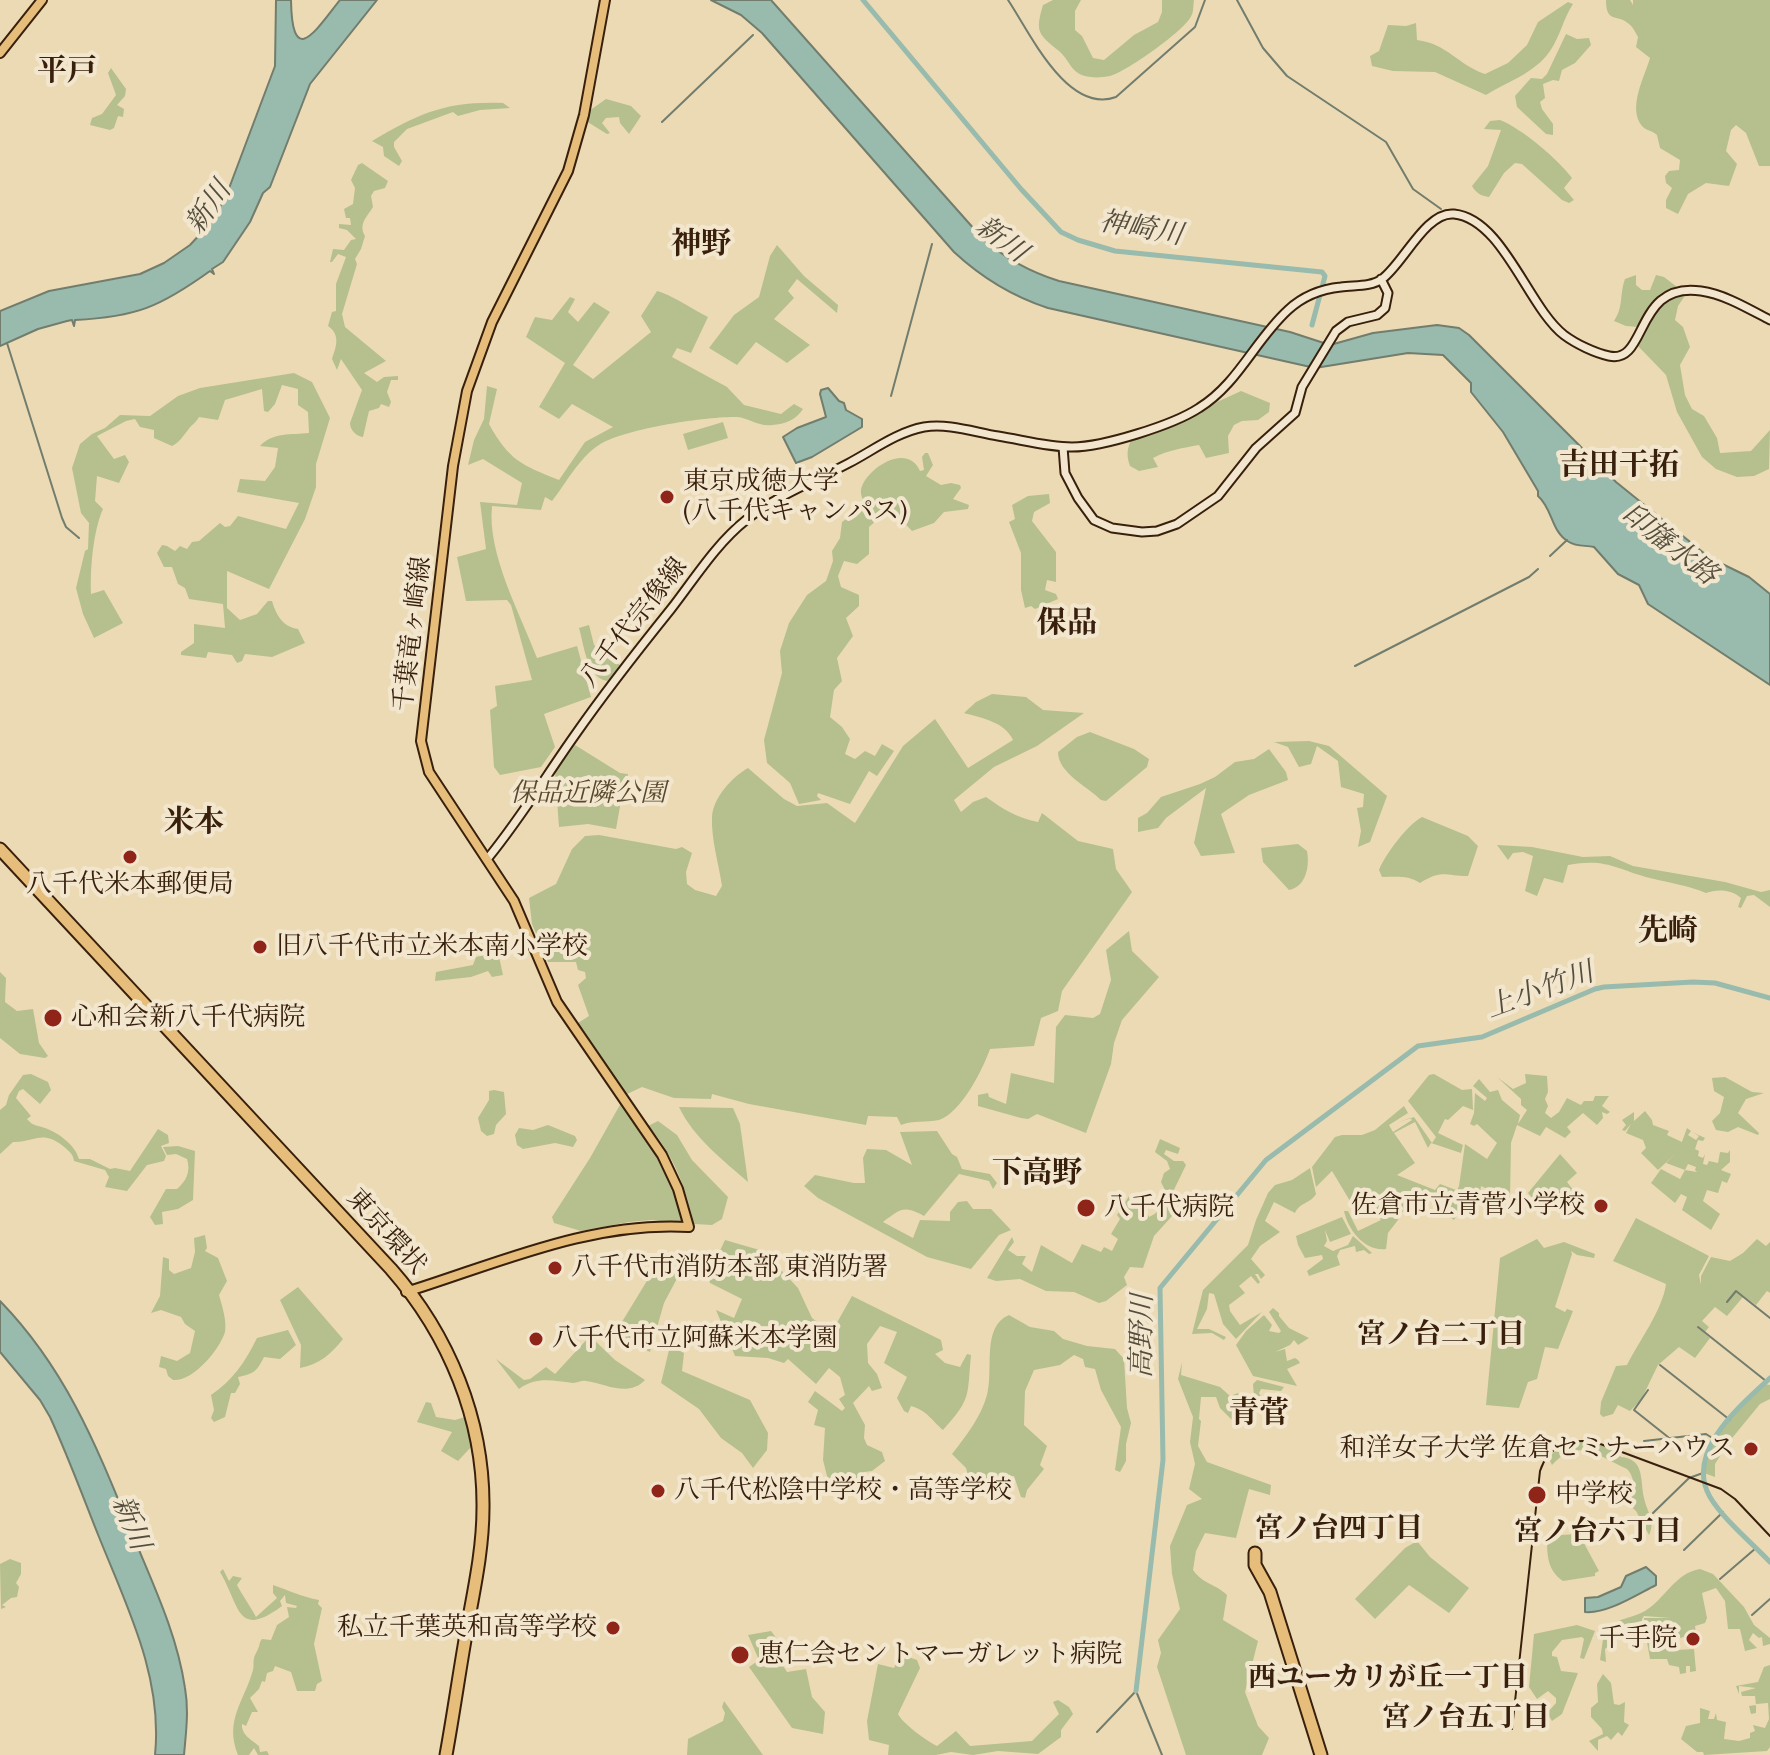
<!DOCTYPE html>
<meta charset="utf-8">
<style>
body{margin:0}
canvas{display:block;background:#ebdab4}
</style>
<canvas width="1770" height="1755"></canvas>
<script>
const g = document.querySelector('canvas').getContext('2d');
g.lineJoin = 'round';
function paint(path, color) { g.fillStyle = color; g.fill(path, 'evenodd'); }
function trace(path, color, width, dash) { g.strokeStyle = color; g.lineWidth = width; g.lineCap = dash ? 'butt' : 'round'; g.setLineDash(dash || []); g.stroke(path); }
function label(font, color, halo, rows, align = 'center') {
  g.font = font + ' "EB Garamond","Noto Serif JP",serif'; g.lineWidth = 8; g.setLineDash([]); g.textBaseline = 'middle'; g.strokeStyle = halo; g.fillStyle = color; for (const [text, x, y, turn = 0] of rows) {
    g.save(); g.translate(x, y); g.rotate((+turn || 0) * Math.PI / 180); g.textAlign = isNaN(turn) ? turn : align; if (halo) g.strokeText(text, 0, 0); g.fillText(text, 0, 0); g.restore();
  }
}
paint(new Path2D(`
 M1053,0H1081L1075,11V30L1082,36L1093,58L1104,60L1134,35L1158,22L1162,12V0H1194C1193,6 1194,13 1190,18C1182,32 1126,72 1110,76C1105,77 1096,78 1091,77C1070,75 1071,61 1059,51C1038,34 1035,32 1043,5Z
 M1606,0H1630L1633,5V0H1770V166H1759L1746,133L1736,125L1731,130L1726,151L1737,164L1729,186L1706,183L1688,194L1678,214L1666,208V200L1672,188L1666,183L1665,176L1669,171L1679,170L1680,160L1660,148L1657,135C1652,130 1646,131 1642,126C1627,108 1645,76 1650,58L1636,47L1638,37C1635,32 1633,27 1629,24C1617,13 1606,24 1606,0Z
 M1568,2L1573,4C1563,19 1560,37 1550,51C1534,74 1508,81 1486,95L1435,72L1393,71L1372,66L1370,56L1379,51L1388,25L1406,26L1416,23L1417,40C1448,44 1458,65 1485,74L1508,63L1527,45L1538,22Z
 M1566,34L1577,39L1589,38L1591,45L1575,63L1562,70L1559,81L1553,80L1543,84L1545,98L1540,102L1542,109L1553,124V135L1546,134L1517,107L1515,96L1531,78L1542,79L1547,74Z
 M111,68L126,89L125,96L117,105L124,109L123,117L118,116L114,128L110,130L90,125L92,118L102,114L116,95L108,73Z
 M606,99L631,106L641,116L629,134L620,123L619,117L606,118L602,123L610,133L607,134L586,121L589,111Z
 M503,103L510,108L480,110L458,116L453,112L407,129L394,142V147L402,161L399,166L384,156L383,147L372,141C420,113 446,101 503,103Z
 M1500,120C1521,128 1559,160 1572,178L1564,188L1574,200L1569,203L1562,200L1522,164L1515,163L1504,173L1489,197C1481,196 1476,193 1472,186L1488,166L1501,130L1484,129L1490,121Z
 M362,163L388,181L385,188L374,191L371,196L373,207C367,217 358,224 365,236L361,249L355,259L357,264L342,314L345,327L386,361L364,373L377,382L384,377L398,376V380H391L387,392L391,402L389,407L381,404L379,408L369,411L363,437C356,436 350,430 350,423L362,390L341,359L337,370L332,359C336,347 341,335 328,326L332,312L336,311V284L346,257L338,254L332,262H330L333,249L344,250L351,240L356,239L347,230L339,228V224L351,225L350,218H346L344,209L353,204L355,188L351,180L358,165Z
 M777,245L804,276L838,305L837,313L797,279L788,291L794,298L774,319L810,345L787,363L756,342L737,365L709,348L734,315L759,297L770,256Z
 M1636,275V285L1642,290H1650L1656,275L1664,277L1681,290L1670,289L1651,306L1686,294L1678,306L1675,320L1683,327L1690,347L1680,365L1685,395L1692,409L1704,416L1717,438L1720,453L1751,451L1770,430L1769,469L1754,476L1737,477L1716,469L1702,457L1677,412L1666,375L1638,346V327L1626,326L1614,321C1624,306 1619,296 1625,279Z
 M657,291C670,294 694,310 708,317L691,353L677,348L672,357L727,387L744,405L781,414L794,404L803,409C796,420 785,424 772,425C759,427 749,418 737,417C708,416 622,429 599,445C579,458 567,482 552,501L545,497L541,510L492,506C487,554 520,613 537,658L577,646L591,697L544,714L555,747L541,767L500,775L494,767L490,710L497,706L495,686L532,680L511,605L507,600L466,601L457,557L486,549L480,502L517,505L522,483L483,459L468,465L474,440L484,419L487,386L497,389L489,424C509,460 521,465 559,480L585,442L613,427L572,404L559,419L539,407L565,363L526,337L535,317L552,320L570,297L575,299L568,312L578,322L594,302L610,312L573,365L593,379L651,332L641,316Z
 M294,373L312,382L330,418L316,464V487L305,519L269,589L227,571V608L240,620L257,614L268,601H272C276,615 283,627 298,629L305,643L272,657L245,654L242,661L237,663L232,655L208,652L206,658L181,655V652L194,643V624L225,628L223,604L189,599L185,588L178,584L172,567H164L157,553L162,545L167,546L175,551L180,546L187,549L192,542L199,541L220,523L225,527L230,526L238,516L286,529L299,503L237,492L240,479L265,481L275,467L278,448L260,446C273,432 291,435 309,433L308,412L298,405V389L282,385L275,404L268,412L264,411L262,389L225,400L218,420L199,417C196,423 191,425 188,430C182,437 181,441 172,446L154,438V430L140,427L135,419L126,421L97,436L114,459L125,455L129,462L119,483L97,476L95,501L103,509C93,531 90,570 91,594L104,590L123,623L94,638L83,614L76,588L85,551L88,549L89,523L81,513L72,468L80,444L92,434L105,428L120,415L150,416L178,396L200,388Z
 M1241,391L1270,403L1269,412L1258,420L1242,421L1234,425L1228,436L1229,453L1206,458L1199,445C1183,448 1168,450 1153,458L1158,467L1139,471L1130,466C1125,453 1128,443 1136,433L1202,409Z
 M723,422L728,438L688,450L683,434Z
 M925,453H928L933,465L926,476L941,485L951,483L960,485L961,488L953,499L969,505L968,509L944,512L934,523L912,531L892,510H888L869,527V554L857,564L844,561L838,576L841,587L859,595V606L846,618L853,636L837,658L842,681L834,690L830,717L842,727L850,739L845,754L855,759L865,751L875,756L882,744L894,751L877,776L869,771L850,804L818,793L817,796L821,800L799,804L790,783L767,763L764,740L782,673L780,651L789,623L807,595L826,581L833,561L832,551L840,538L842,522L865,505C864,501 861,497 861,493C859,474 906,439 920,471L924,470L922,457Z
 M1049,494L1050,503L1034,512L1032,521L1056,552V582L1047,580L1045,590L1056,594L1058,599L1035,609L1031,606L1025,608L1021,590V553L1009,522L1015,519L1012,505L1028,496Z
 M589,625L594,645L621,666L609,681C587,680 584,645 579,628Z
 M992,694L1026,697L1043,710L1084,713L1037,746L994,767L954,800L961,812L973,802L986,797C1003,809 1017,818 1038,822L1042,813L1078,841L1113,849L1116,869L1132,892L1062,991L1058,1011L1041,1018L1034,1046L990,1049C983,1069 961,1113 939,1120C926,1123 913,1120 901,1125L897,1117L868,1116L866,1125L749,1104L712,1094L711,1099L674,1098L642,1087L625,1095L588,1043L578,1023L589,1016L578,985L586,978L585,972L578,970L576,962H548L532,924L529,898L556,884L572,849L585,836L599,835L676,849L682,847L692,853L686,872L687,884L695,890L716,896L722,886C719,865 711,839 712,817C713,798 732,777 748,768L784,799L797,806L827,803L855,823L903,746L935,719L968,768L1013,740C1005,722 982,718 964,713L976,702Z
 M1090,732L1134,749L1149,759L1147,767L1106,801L1101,800C1087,786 1058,773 1058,752L1077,737Z
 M1309,741L1329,746L1387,796L1370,842L1358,847L1361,831L1357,808L1363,807L1364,794L1341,787L1338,761L1317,746L1311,764L1299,767L1288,747L1274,742Z
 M575,745L620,773L628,774V781L618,789L621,801L616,829L588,824L559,827L555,773Z
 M1269,749L1286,772L1288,780L1249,795L1221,814L1235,853L1201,856L1194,843L1206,788L1166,818L1158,828L1138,832V818L1147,813L1161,797L1200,784L1215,777L1235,762L1254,759Z
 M1422,817L1468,836L1478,846L1468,876C1445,876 1442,869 1420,883C1408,875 1397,877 1382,877L1379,870C1385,855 1407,825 1422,817Z
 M1298,844L1307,851C1310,866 1306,887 1289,890L1263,862L1261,848Z
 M1497,845L1532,847L1583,857L1610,856L1633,866L1725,882L1761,892L1770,890V907L1754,895L1747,896L1741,908L1738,907L1741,898C1731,889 1717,889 1706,893C1687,885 1669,883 1650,878C1615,869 1607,858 1568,865L1563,883L1544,878L1537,896L1525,891L1533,856L1523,852L1513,853L1508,860Z
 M1129,931L1132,951L1159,977L1122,1020L1114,1043L1111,1064L1086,1133L1037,1114L1028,1119L1021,1118L978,1106V1095L988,1093L989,1097L1006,1104L1011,1073L1054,1083L1056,1027L1065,1015L1093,1018L1100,1014L1111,980L1106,950Z
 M498,952L503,975L492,977L488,971L471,977L435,981L436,972L473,965L476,957Z
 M0,972L6,978L5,1002L17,1011L33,1009L39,1043L48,1056L45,1058L20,1054L0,1038Z
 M31,1074L48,1082L51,1090L40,1104L23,1089L19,1091L16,1098L31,1116L27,1119C33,1126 36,1125 45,1128C59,1133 75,1145 79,1159H90L110,1169L115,1168L130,1171L158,1129L168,1135L169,1143L161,1146L166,1156L164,1161L147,1165L127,1191L105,1187L109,1177L105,1170L74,1161C73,1154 70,1152 63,1146C42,1129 33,1143 13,1142L0,1154V1110L6,1105L9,1095L23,1075Z
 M1434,1074L1462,1090L1472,1089L1473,1110L1463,1106L1448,1120L1445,1119L1438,1133L1463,1145L1461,1153L1431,1143L1428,1148L1415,1122L1394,1133L1415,1163L1397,1175L1435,1190L1440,1184L1456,1190L1449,1202L1438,1195L1423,1197V1205L1417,1206L1415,1215H1412L1411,1210L1401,1212L1398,1220L1388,1233L1386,1249C1365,1252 1348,1230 1344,1211H1348L1358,1231L1381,1220L1378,1216L1379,1210L1363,1199L1353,1206L1332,1171L1316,1187L1312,1167L1335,1137L1342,1135H1362L1375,1130L1404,1106L1408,1113L1389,1125L1393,1132L1412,1120L1410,1118L1397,1123L1414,1117L1432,1143L1436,1137L1408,1101L1429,1075Z
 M1525,1074L1547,1076L1548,1092L1545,1099L1548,1106L1545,1113L1551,1118L1559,1112L1567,1098L1581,1105L1584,1101H1593L1595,1096H1609L1602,1106L1610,1112L1607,1114L1602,1112L1603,1118L1597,1125L1583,1113L1567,1127L1571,1132L1565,1138L1546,1127L1540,1136L1517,1125L1511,1143L1510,1199L1481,1186L1477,1213H1470L1462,1208L1454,1220L1446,1214L1459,1186L1465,1144L1487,1159L1497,1143L1477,1124L1474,1126L1470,1124L1474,1113L1475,1093L1485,1101L1487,1098L1473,1086L1479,1079L1490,1092L1498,1090L1502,1100L1520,1115L1518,1124L1527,1110L1521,1105V1099L1497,1077L1513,1089L1526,1083Z
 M1725,1077L1752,1092L1764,1093L1746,1099L1738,1113L1759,1133L1758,1135L1738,1127L1728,1132L1716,1130L1712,1121L1720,1113L1724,1097L1714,1091L1712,1078Z
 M494,1090L504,1092L506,1114L496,1125L494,1134L487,1136L481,1131L478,1118L489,1100V1091Z
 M621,1103L663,1164L684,1218L679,1223L652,1220L629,1222L581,1231L554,1223L552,1217L590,1158Z
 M679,1107L733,1108L740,1124L748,1182C724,1161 693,1137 679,1107Z
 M1645,1111L1652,1120L1653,1125L1669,1131L1667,1135L1682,1142L1679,1150L1687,1128L1691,1131L1688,1135L1696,1140L1699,1136L1692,1132L1705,1138L1703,1141L1698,1140L1695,1149L1699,1151L1698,1156L1703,1158L1705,1154L1703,1164L1707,1165L1709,1161L1718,1163L1720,1152L1728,1153L1730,1150V1162L1721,1170L1731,1174L1727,1183L1722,1181L1718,1193L1707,1190L1703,1201L1720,1214L1711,1230L1682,1210L1687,1197L1681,1194L1675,1203L1651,1183L1661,1169L1680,1179L1685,1170L1697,1172L1695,1170L1696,1167L1688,1164L1685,1170L1666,1163L1675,1154L1658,1170L1641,1153L1646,1148L1643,1140L1626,1133L1631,1124L1625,1131L1622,1130L1626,1125L1622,1120L1634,1112V1121Z
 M658,1121L677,1135L692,1160L728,1197L722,1219L712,1225L694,1224C686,1188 673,1153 648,1126Z
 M548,1125L575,1136L577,1140L573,1147L555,1143L523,1149L517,1145L515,1135L519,1128L533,1130Z
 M937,1131L952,1154L957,1157L962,1169L990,1174L997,1183L993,1189L989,1181L959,1174L924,1216C903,1205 901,1209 883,1222L913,1238L920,1220L950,1221V1212L958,1202L967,1201L973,1209H991L1011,1230L999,1235L971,1269L927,1257L818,1198L804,1186L815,1175L854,1183H865L863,1158L867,1149L886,1150L912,1165L900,1132Z
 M1160,1139L1180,1148L1178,1154L1166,1150L1164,1154L1174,1161H1183L1186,1165L1167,1204L1173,1215L1154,1236L1143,1268L1130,1267L1124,1277L1127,1285L1106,1301L1099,1303L1074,1292L1046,1291L1020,1279L996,1281L987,1278L1012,1237L1014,1242L1008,1250L1017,1256H1026L1022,1264L1032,1272L1041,1245L1072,1263L1082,1244L1101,1252L1104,1247L1112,1251L1118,1239L1111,1234L1120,1219L1117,1215L1131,1193L1132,1199L1138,1201L1140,1209L1147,1212L1149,1217C1159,1213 1164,1204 1167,1194L1161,1182L1164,1173L1170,1169L1167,1161L1155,1152Z
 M178,1146L195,1151L193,1200L178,1209L162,1212L163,1224L155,1225L150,1217L166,1189H177C186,1181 191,1172 187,1159L176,1154L167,1155L163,1147Z
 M1560,1154L1577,1173L1567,1182L1574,1191L1546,1214L1528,1193Z
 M1310,1168L1316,1194C1310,1204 1300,1202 1295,1213L1274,1202L1265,1221L1280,1232L1260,1246L1251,1259L1265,1275L1261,1279L1258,1274H1255L1260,1282L1258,1284L1251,1276L1239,1286L1245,1293L1229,1305L1230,1311L1240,1325L1262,1312L1236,1339L1223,1324L1214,1294L1209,1293L1207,1309L1197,1329H1209L1226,1337L1224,1340L1212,1333L1192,1334L1203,1290L1248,1245L1256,1220L1268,1193L1275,1185L1292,1180Z
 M1342,1217L1351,1234L1330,1242L1325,1230L1327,1241L1324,1246L1333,1251L1348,1245L1353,1236L1372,1253L1369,1254L1364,1250L1356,1252L1355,1246L1340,1250L1337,1256L1340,1265L1309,1276L1307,1271L1323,1259L1322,1255L1305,1258L1298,1245L1296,1236Z
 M1636,1218L1709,1256L1699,1275L1701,1285V1276L1711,1257L1730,1261L1743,1253L1757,1239L1766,1246L1770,1242V1293L1767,1291L1756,1305L1738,1292L1743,1297L1727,1316L1715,1307L1702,1321L1709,1327L1705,1332L1697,1327L1710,1338L1695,1358L1679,1347L1658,1365L1641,1400L1630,1411L1618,1405L1613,1414L1603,1417L1600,1414L1601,1402L1616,1366L1627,1365C1638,1343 1663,1309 1666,1284L1613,1261Z
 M205,1235L207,1248L205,1251L218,1258L227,1281L219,1295C222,1306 227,1320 225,1332C220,1349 193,1382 173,1380L168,1376L166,1369L159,1367L161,1356L177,1361L190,1353L195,1331L185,1324L181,1317L161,1310L151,1313L160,1296L163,1257L169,1259V1270L174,1274L191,1268L195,1252L194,1238Z
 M1537,1239L1544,1248L1564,1242L1595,1254L1594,1258L1577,1255L1571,1251L1572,1254L1555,1307L1565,1312L1567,1309L1573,1311L1558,1349L1545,1347L1537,1379L1528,1382L1519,1408L1486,1405L1500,1258Z
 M725,1240L763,1251L798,1288L812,1318L827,1329V1334L830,1335L852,1296L941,1340L943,1350L935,1354L945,1363L960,1367L967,1354L971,1355C967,1396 972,1398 943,1430C931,1420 928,1411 911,1406L908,1413L904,1411L897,1398L907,1377L884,1363L897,1332L880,1326L867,1344L868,1363L877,1374L882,1388L872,1391L869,1386L853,1403L865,1425L864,1438L867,1445L882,1452L885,1461L872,1471L864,1472L848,1492L841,1494L839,1490L830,1488L823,1460L825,1428L814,1425L818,1410L808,1402L815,1391L842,1411L845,1408L839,1399L845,1395L840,1377L829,1368L816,1384L788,1359L784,1363L768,1358L735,1356L716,1310L734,1318L742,1299L710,1283L708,1276Z
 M659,1261L682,1269L664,1303L650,1352L614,1335Z
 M298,1287L343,1339C331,1354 320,1364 300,1368L301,1345L280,1300Z
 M1273,1308L1279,1313V1316L1289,1328L1309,1338L1298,1345L1294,1340L1290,1345L1275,1352L1285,1349L1287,1361L1295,1358L1298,1360L1300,1363L1287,1369L1297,1386L1253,1376L1236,1345L1246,1331L1264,1315L1272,1325L1269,1331L1279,1333L1281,1331L1269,1312Z
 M1009,1315L1030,1327L1054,1331L1063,1339L1087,1346L1115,1349L1124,1359L1127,1408L1131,1423L1126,1444V1461L1120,1472L1115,1470L1121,1427L1101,1390L1095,1369L1085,1367L1083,1359L1074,1355L1060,1365L1034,1370L1025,1391L1024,1425L1047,1446L1040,1465L1044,1469L1027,1490L1025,1498L1021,1497L1014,1476L999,1477L992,1491L971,1486L966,1468L952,1454C966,1436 981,1417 987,1395C994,1369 981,1327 1009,1315Z
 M288,1330L296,1345L280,1359L264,1357C257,1371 254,1374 238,1377L240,1384L235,1393H231L225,1417L214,1422L211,1418L214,1410L211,1395C233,1380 245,1362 257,1338Z
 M590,1336L615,1360L645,1380C628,1398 604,1383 586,1381C582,1380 578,1383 573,1383C553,1381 537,1376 519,1389L496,1359L524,1380L530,1379L546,1367L555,1374Z
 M670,1346L684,1353L682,1371L750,1400L768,1433L767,1450L753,1468L742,1453L721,1438L699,1409L661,1383Z
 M1182,1362L1181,1375L1220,1387L1230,1396L1238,1393L1245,1399L1254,1397L1253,1384L1257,1380L1284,1387L1281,1391L1261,1389L1259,1393L1265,1404L1264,1408L1234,1422L1220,1408L1216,1397H1201L1199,1419L1201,1421L1198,1446L1207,1462L1271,1485L1270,1495L1249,1489L1236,1538L1205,1533L1196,1551L1193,1570C1204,1585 1216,1584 1227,1595L1223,1620L1258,1641L1245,1692L1258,1726L1269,1738L1262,1755H1186L1157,1667L1161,1653L1158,1640L1180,1609L1172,1574L1170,1546L1187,1505L1202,1499L1189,1489L1195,1464L1190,1442L1193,1417L1178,1379Z
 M1765,1384L1770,1385V1399L1760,1404L1728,1443L1736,1454L1732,1455L1725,1448L1715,1464V1477L1704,1473C1707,1437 1740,1407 1765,1384Z
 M426,1402L431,1403L436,1417L455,1420L465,1417L471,1447L458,1461L441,1451L452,1432L417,1422Z
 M1577,1441C1592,1442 1611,1445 1621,1457C1645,1459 1640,1480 1644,1498C1647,1512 1656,1521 1649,1535L1636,1511L1629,1505C1635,1494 1636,1478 1627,1469C1599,1457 1579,1436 1552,1465L1548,1457L1550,1455L1565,1444Z
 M1579,1534L1599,1571L1595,1573V1576L1563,1581C1548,1571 1547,1556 1547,1539L1560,1535Z
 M1417,1541L1430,1557L1469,1588L1449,1613L1409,1585L1375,1619L1355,1599L1405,1548Z
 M10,1559L21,1563V1574L16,1583L19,1587L17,1597L11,1598L2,1605L6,1607L1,1609L0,1564Z
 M223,1569L229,1581L233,1576L242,1578L237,1585C241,1593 254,1612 256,1617L277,1598L273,1593V1585C288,1590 302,1597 319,1600L318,1604L322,1608L314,1644L322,1681L317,1684L315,1691H297L291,1672L275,1666L273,1671L267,1673L265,1682L262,1681L259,1689L250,1698L258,1712H252L246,1726L242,1724C241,1735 252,1740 259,1746L260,1752L267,1751L269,1755H258L254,1748L249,1755H238C224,1720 244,1702 253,1670C254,1666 253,1662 254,1658C255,1654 259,1649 260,1642L262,1639L271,1640L277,1625L289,1617L287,1607L296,1608L297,1606L286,1603L285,1595L280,1601L282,1606C236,1640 240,1605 220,1572Z
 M1700,1569L1713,1574L1744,1607L1754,1625L1770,1638V1644L1763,1646L1762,1637L1759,1638L1753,1633L1749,1640L1757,1648L1745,1651L1740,1629H1728L1725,1601L1716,1588L1702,1593L1707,1618L1705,1623L1695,1626L1696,1633L1674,1640L1646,1639L1644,1618H1670L1644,1616L1642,1619L1643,1629L1615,1631L1612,1643L1605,1649L1606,1662L1600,1660L1603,1639L1596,1637C1605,1620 1629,1620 1645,1611C1665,1599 1675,1573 1700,1569Z
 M1577,1625L1595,1631L1584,1659L1580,1658L1584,1639L1582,1637L1562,1640L1552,1652V1656L1557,1657L1561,1671L1578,1673L1562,1714L1552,1721L1547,1713L1556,1703V1698L1548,1691L1537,1699L1529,1687L1534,1634Z
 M771,1631L781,1644L778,1658L787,1672L806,1669L812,1697L825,1712L823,1734L792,1728L749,1667L759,1660L748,1635Z
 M1647,1642H1673L1676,1650L1694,1649L1696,1671L1690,1672V1666H1686V1673L1680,1674L1679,1667L1669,1665L1667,1659H1650Z
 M900,1654L917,1660L920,1668L898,1714C902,1723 928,1742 937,1746L956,1731L970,1746L1032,1741L1059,1714L1053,1702L1058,1700L1069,1707L1073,1714L1061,1730V1737L1038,1754L998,1751L973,1755L951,1752L936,1755H888L889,1745L869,1740L867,1721L878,1664L894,1668Z
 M1770,1665V1747L1767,1751L1704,1755L1703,1752H1697L1681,1739L1686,1726L1700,1723V1708L1710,1711L1708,1719H1714L1716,1713L1717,1720L1726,1722L1724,1739L1739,1741L1750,1738V1733L1755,1731L1753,1725L1765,1728L1769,1719L1768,1703L1756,1704V1713L1751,1714L1749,1706L1756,1705L1755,1696H1742L1741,1692L1756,1688L1739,1686V1694L1736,1686L1758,1682L1764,1667Z
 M1603,1674L1611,1683L1614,1704L1619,1705L1625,1702L1624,1722L1629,1725L1622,1736L1618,1732L1611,1740L1607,1736L1598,1740V1751L1589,1741L1603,1734L1602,1729L1591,1717V1708L1598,1702L1597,1684Z
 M724,1701L763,1755H687L688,1739L723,1721L725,1713L722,1707Z`), '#b6c08e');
const water = new Path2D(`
 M276,0H291C292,70 316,30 340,0H377L310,84L270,187L263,193L250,222L223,262L212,269L214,274L210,271C160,307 136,317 75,320L74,326L72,320L67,321L38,329L0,346V311L49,291L140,274L164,263L190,245L203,231L225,199L275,66Z
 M711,0H771L983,239C1006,259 1030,272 1059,281L1290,332L1330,345L1373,333L1437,325L1459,328L1469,335L1616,482L1710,558L1749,577L1770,594V685L1648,604L1639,585L1618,574L1594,547C1586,545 1577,547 1569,542C1551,532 1553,509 1538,496V491L1503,432L1471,392V383L1443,355L1408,353L1315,368L1048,308C1011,296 982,278 954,252L762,33L741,15Z
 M828,388L839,401L844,403L846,410L862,419V427L812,457L796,463L783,437L797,428L826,417L820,394L821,390Z
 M0,1301C71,1374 101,1458 139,1550C158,1595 178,1640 185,1688C189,1711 186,1732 184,1755H155C163,1677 127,1607 99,1537C83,1497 68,1456 50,1417L40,1400L0,1352Z
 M1646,1567L1656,1576V1585C1636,1595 1607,1614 1585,1612V1598L1598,1597L1621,1587L1626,1576Z`);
paint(water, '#98bbad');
trace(water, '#727d6d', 2);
trace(new Path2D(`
 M1008,0C1029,31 1067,115 1116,97L1195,27L1205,0
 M1237,0L1263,48L1287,76L1386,142L1413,189L1441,209
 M662,122L753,35
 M7,343L62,518L66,527L79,538
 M891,396L932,244
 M1550,556L1567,540
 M1355,666L1529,577L1538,569
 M1727,1302L1736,1291L1770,1318
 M1698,1327L1766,1381
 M1660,1365L1730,1420
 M1648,1390L1634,1410L1668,1437
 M1644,1441L1706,1434L1714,1439
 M1653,1513L1689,1478L1703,1473
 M1684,1550L1723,1512
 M1720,1579L1756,1548
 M1752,1615L1770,1599
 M1097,1732L1136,1691L1162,1755`), '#727d6d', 2);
trace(new Path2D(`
 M863,0L1021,189L1061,232L1078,240L1115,251L1322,272L1325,276L1312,325
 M1770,1378C1741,1405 1684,1452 1710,1497C1723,1519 1752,1543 1770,1562
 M1136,1691L1163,1460L1160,1288L1266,1160L1418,1046L1482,1037L1595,989L1604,987L1693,982L1715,983L1770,998`), '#98bbad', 5);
const secondary = new Path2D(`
 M1063,447L1065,473L1078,498L1094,520L1112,528L1142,532L1157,531L1177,524L1218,496L1256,448L1295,413L1302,387L1336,331L1348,322L1377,315L1385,308L1388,293L1381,279
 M488,858C520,819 546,776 575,735C605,692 638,650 671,609C695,578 716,544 746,520C776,496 815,481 849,463C872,451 897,432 924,427C948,423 974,432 998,436C1023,440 1047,447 1072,447C1103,447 1173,425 1199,408C1238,384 1255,340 1288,310C1303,296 1321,289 1341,287C1354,285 1371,287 1382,279C1403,264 1426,211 1454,214C1503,219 1528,307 1564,335C1576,344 1595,353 1609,356C1648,365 1634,281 1701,291C1724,294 1749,309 1770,320`);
const primary = new Path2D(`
 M0,53L42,0
 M406,1292C499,1263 591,1221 689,1227L678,1189L662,1155L557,1002L514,901L429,772L421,741L453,466L467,391L492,322L568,171L584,115L605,0`);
const highway = new Path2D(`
 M0,849L391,1269C449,1335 484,1420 483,1508C483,1547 475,1585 468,1623C460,1667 454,1711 446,1755
 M1255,1553V1565L1270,1592L1321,1755`);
trace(secondary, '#39200d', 11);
trace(primary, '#39200d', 12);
trace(highway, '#39200d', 15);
trace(secondary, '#f2e7ce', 7);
trace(primary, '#e6bd7a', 8);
trace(highway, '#e6bd7a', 11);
trace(new Path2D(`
 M1512,1729L1540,1471C1548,1446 1570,1438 1595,1442L1721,1489L1735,1499L1770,1536`), '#39200d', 2);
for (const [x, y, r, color] of [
 [667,497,8,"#8f2418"],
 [130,857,8,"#8f2418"],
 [260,947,8,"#8f2418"],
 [53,1018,10,"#8f2418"],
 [1601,1206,8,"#8f2418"],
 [1086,1208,10,"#8f2418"],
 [555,1268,8,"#8f2418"],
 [536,1339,8,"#8f2418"],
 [1751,1449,8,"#8f2418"],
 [658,1491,8,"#8f2418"],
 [1537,1495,10,"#8f2418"],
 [613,1628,8,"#8f2418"],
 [1693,1639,8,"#8f2418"],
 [740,1655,10,"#8f2418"]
]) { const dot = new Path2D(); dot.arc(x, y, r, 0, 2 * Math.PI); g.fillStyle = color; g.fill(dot); trace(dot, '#f2e7ce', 3); }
label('26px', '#39200d', '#f2e7ce', [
 ["東京成徳大学",683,482],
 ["(八千代キャンパス)",683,512],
 ["八千代米本郵便局",130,885,"center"],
 ["旧八千代市立米本南小学校",276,947],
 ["心和会新八千代病院",71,1018],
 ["佐倉市立青菅小学校",1585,1206,"right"],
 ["八千代病院",1104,1208],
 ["八千代市消防本部 東消防署",571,1268],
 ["八千代市立阿蘇米本学園",552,1339],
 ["和洋女子大学 佐倉セミナーハウス",1735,1449,"right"],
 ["八千代松陰中学校・高等学校",674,1491],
 ["中学校",1555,1495],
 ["私立千葉英和高等学校",597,1628,"right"],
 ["千手院",1677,1639,"right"],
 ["恵仁会セントマーガレット病院",758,1655]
], 'left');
label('26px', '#39200d', '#f2e7ce', [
 ["八千代宗像線",634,623,-52],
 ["千葉竜ヶ崎線",413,634,-83],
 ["東京環状",386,1232,48]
]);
label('italic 26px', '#58482d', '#f2e7ce', [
 ["保品近隣公園",588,794]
]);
label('italic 28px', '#564e3d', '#f2e7ce', [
 ["新川",209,208,-55],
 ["神崎川",1141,229,10],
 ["新川",1001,240,37],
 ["印旛水路",1669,545,38],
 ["上小竹川",1540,991,-20],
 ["高野川",1143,1336,-89],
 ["新川",130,1523,68]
]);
label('bold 28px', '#39200d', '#f2e7ce', [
 ["宮ノ台二丁目",1441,1335],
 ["宮ノ台四丁目",1339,1529],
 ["宮ノ台六丁目",1598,1532],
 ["西ユーカリが丘一丁目",1388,1678],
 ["宮ノ台五丁目",1466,1718]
]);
label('bold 30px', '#39200d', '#f2e7ce', [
 ["平戸",67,72],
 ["神野",701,245],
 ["吉田干拓",1619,466],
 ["保品",1067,624],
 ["米本",194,823],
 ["先崎",1668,932],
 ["下高野",1037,1174],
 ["青菅",1259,1414]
]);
</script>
